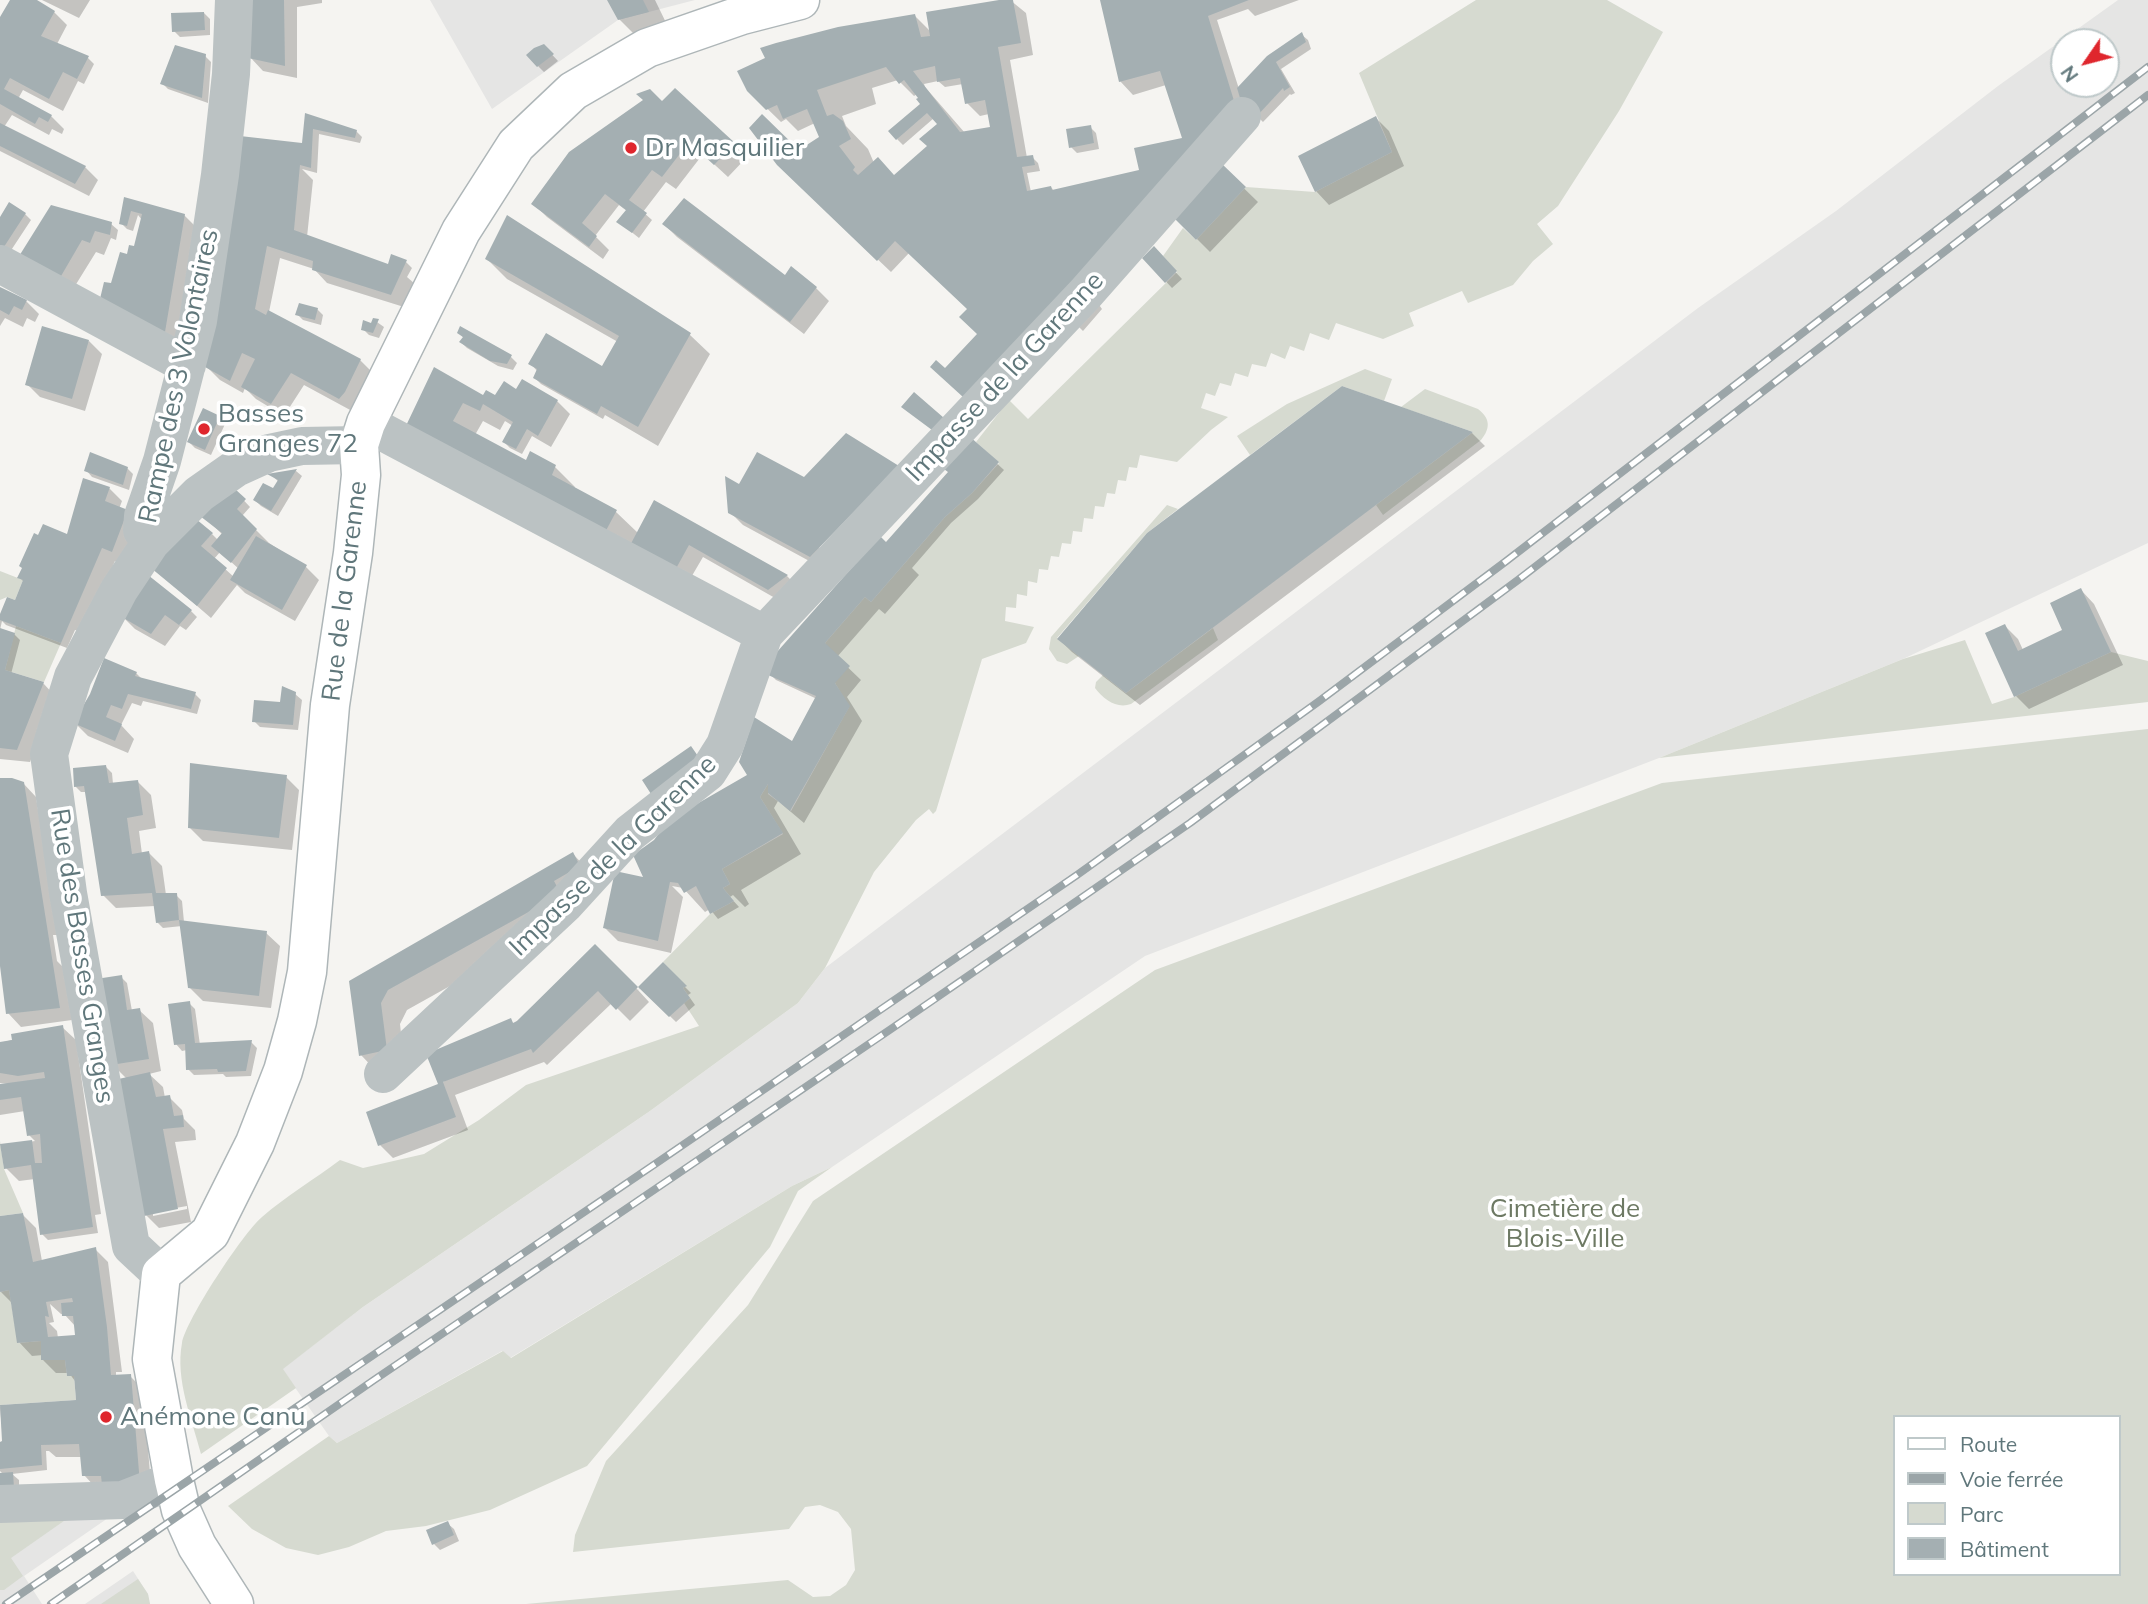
<!DOCTYPE html>
<meta charset="utf-8">
<style>
body{margin:0}
#map{position:relative;width:2148px;height:1604px;overflow:hidden;background:#f5f4f1;font-family:Mulish,sans-serif}
canvas{display:block}
.legend{position:absolute;left:1893px;top:1415px;width:228px;height:161px;box-sizing:border-box;background:#fff;border:2px solid #bfc9ca;margin:0;padding:9px 12px;list-style:none;font-size:21px;color:#60777b}
.legend li{display:flex;align-items:center;gap:14px;height:35px}
.legend b{width:35px;border:2px solid #bfc9ca}
.north{position:absolute;left:2050px;top:28px;width:70px;height:70px;box-sizing:border-box;background:#fff;border:2px solid #bfc9ca;border-radius:50%;rotate:235deg;font-size:19px;font-weight:700;line-height:28px;text-align:center;color:#60777b}
.north::after{content:'';display:block;margin:auto;width:24px;height:32px;background:#df262d;clip-path:polygon(50% 0,100% 100%,50% 72%,0 100%)}
</style>
<div id="map">
<canvas width="2148" height="1604"></canvas>
<ul class="legend">
<li><b style="height:9px;background:#fff"></b>Route</li>
<li><b style="height:9px;background:#9ba5a8"></b>Voie ferrée</li>
<li><b style="height:19px;background:#d6dad0"></b>Parc</li>
<li><b style="height:19px;background:#a4afb2"></b>Bâtiment</li>
</ul>
<div class="north">N</div>
</div>
<script>
const g = document.querySelector('canvas').getContext('2d');
g.lineJoin = 'round';
function paint(path, color) { g.fillStyle = color; g.fill(path, 'evenodd'); }
function trace(path, color, width, dash) { g.strokeStyle = color; g.lineWidth = width; g.lineCap = dash ? 'butt' : 'round'; g.setLineDash(dash || []); g.stroke(path); }
function label(font, color, halo, rows, align = 'center') {
  g.font = font + ' Mulish,sans-serif'; g.lineWidth = 7; g.setLineDash([]); g.textBaseline = 'middle'; g.strokeStyle = halo; g.fillStyle = color; for (const [text, x, y, turn = 0] of rows) {
    g.save(); g.translate(x, y); g.rotate((+turn || 0) * Math.PI / 180); g.textAlign = isNaN(turn) ? turn : align; if (halo) g.strokeText(text, 0, 0); g.fillText(text, 0, 0); g.restore();
  }
}
paint(new Path2D(`
 M430,0H695L618,20L492,109Z
 M2118,0H2148V543L1903,659L1659,758L1145,956L832,1167L792,1186L510,1358L502,1351L337,1443L329,1436L282,1369L363,1307L650,1111L798,1003L825,968L1698,308L1836,211L1998,86ZM2064,42H2106V84H2064Z
 M124,1507L24,1576L42,1604H0V1510Z
 M133,1571L148,1594L150,1604H85Z`), '#e5e5e4');
paint(new Path2D(`
 M1476,0H1607L1663,32L1619,111L1558,206L1537,224L1553,244L1533,261L1513,285L1468,303L1462,291L1409,313L1414,326L1383,339L1336,323L1329,340L1310,333L1304,351L1290,346L1285,359L1271,353L1266,367L1252,364L1248,377L1235,373L1231,386L1220,383L1215,396L1206,393L1201,408L1228,417L1211,430L1177,462L1140,455L1137,468L1129,467L1126,481L1118,480L1115,494L1107,493L1104,507L1095,506L1093,519L1084,518L1082,532L1073,531L1071,544L1062,543L1059,557L1051,556L1048,570L1039,569L1037,583L1028,581L1027,596L1017,594L1016,608L1006,607L1005,621L1034,627L1026,643L982,659L936,811L933,814L929,809L916,820L874,872L825,968L798,1003L650,1111L363,1307L283,1369L296,1388L201,1454C192,1419 175,1380 182,1343C186,1320 243,1233 262,1217C286,1196 315,1179 340,1160L363,1168L424,1154L479,1120L526,1085L699,1026L684,1003L690,998L683,988L686,986L663,962L710,914L734,901L723,888L730,884L722,869L783,834L760,797L768,784V794L791,811L849,707L835,683L825,643L865,597L871,602L945,517L972,493L999,463L976,442L1009,400L1028,419L1177,272L1163,256L1183,228L1196,240L1246,187L1315,192L1392,152L1359,73Z
 M1365,369L1392,379L1384,401L1342,386L1250,455L1237,436L1287,404Z
 M1425,389L1478,409C1490,418 1491,428 1481,440L1383,515L1376,505L1473,432L1401,407Z
 M1167,505L1178,509L1147,533L1057,638L1079,656L1067,664L1057,661L1049,649L1051,637Z
 M0,571L23,580L15,600L7,597L0,600Z
 M16,626L61,643L44,682L5,670Z
 M1213,628L1218,640L1131,704C1117,709 1104,700 1095,688L1096,682L1103,675L1126,693Z
 M1965,640L1992,704L2014,697L2111,652L2148,661V702L1659,758L1903,659Z
 M2148,729V1604H526L788,1580L813,1597L830,1596L846,1585L855,1570L851,1529L838,1512L820,1505L805,1507L789,1529L573,1552L575,1535L606,1461L748,1305L813,1201L1155,970L1662,783ZM1894,1417H2118V1574H1894Z
 M0,1141L4,1169L23,1213L0,1216Z
 M832,1167L798,1191L770,1247L587,1466L490,1510L426,1526L386,1531L349,1547L318,1555L286,1548L252,1529L228,1506L329,1436L337,1443L503,1351L511,1358L792,1186Z
 M9,1290L18,1343L41,1341V1360H65L67,1376H74L76,1400L0,1405V1292Z
 M81,1509L11,1558L23,1576L4,1590H0V1510Z
 M138,1579L148,1594L150,1604H101Z`), '#d6dad0');
paint(new Path2D(`
 M13,0H33L54,12L67,25L57,44L88,58L94,64L84,84L78,81L63,111L23,90L18,99L51,116L64,129L62,134L52,129L49,135L12,115L4,127L85,167L98,180L89,196L0,151V21Z
 M42,0H90L79,18Z
 M252,0H322V3L297,7V78L263,71L250,57Z
 M609,0H655L673,37L645,45L619,19Z
 M1010,0L1026,13L1033,55L1010,60L1027,158L1032,157L1038,163L1040,171L1027,173L1031,192L1051,187L1054,191L1143,171L1187,145L1166,85L1133,95L1120,81L1102,0H1299L1255,16L1248,9L1217,20L1239,89L1302,35L1308,40L1311,49L1281,69L1295,93L1291,95L1290,94L1263,122L1257,116L1221,166L1258,202L1210,252L1174,216L1097,302L1102,309L1083,331L1078,326L945,370L979,334L969,310L909,253L891,272L792,178L799,152L824,144L815,123L798,131L786,119L781,122L748,90L915,16L931,32ZM898,80L914,96L917,94L922,104L897,139L903,145L934,118L939,125L929,146L895,177L874,163L868,149L846,126L842,116L876,104L872,88ZM938,81L945,87L963,84L967,103L980,116L989,114L991,128L965,133L925,87L924,84Z
 M204,13L210,19V35L180,37L174,31Z
 M544,46L558,61L544,72L538,66Z
 M205,56L211,62L208,103L168,89L162,83Z
 M675,91L747,157L728,177L703,154L676,189L666,182L643,212L652,220L639,238L619,222L627,211L619,205L595,236L609,250L603,259L547,217L534,204Z
 M307,115L356,131L362,137L360,143L319,134L317,173L302,169L313,180L307,237L396,269L406,262L412,268L407,277L415,284L404,307L327,283L314,269L280,258L269,312L360,360L373,373L352,411L304,385L284,416L256,399L245,388L243,393L220,380L207,367L304,144Z
 M1376,118L1389,131L1404,166L1329,205L1316,191L1300,157Z
 M1090,127L1096,133L1099,149L1077,153L1071,147Z
 M126,199L184,215L198,229L184,350L113,285L133,257L142,220L138,215L133,231L127,229L121,223Z
 M25,214L31,220L6,258L0,220Z
 M111,224L118,230L116,240L111,238L104,255L96,252L70,294L19,261Z
 M664,224L785,277L816,288L829,301L804,334L677,237Z
 M1154,249L1182,279L1172,288L1144,258Z
 M487,259L690,335L710,354L658,446L605,415L603,419L541,384L535,378L538,372L530,363L603,368L618,342L507,279Z
 M0,289L26,301L39,314L35,322L27,318L23,327L5,318L0,326Z
 M317,309L323,315L321,325L303,320L297,314Z
 M374,320L384,327L379,338L369,335L363,329L372,325Z
 M461,329L511,357L517,363L513,370L498,366L467,348L461,342L464,338L459,333Z
 M89,341L102,354L85,411L40,397L27,384Z
 M435,370L490,402L495,397L516,391L557,401L570,414L551,447L532,436L522,454L510,448L504,442L513,426L505,421L500,430L483,421L475,435L526,463L555,467L575,487L574,489L616,512L638,533L655,502L787,576L800,589L782,602L703,557L686,586L425,451Z
 M1343,388L1472,433L1485,446L1140,705L1072,652L1059,639Z
 M203,410L219,418L225,424L211,455L195,448L189,442Z
 M969,438L1004,470L978,499L951,523L912,568L919,575L885,614L879,609L837,657L861,680L847,697L862,721L804,823L778,801L774,808L801,854L741,890L749,904L745,907L733,895L730,897L739,907L718,919L710,909L705,912L683,888L672,886L683,897L671,953L618,941L605,928L646,879L749,776L792,743L817,699L776,680L770,674L950,472Z
 M127,468L133,474L129,490L92,477L86,470Z
 M296,471L302,476L278,516L261,506L255,500L274,490L279,482L271,475Z
 M805,480L824,569L743,525L730,512L746,490Z
 M109,488L122,501L119,509L140,525L125,564L115,561L84,633L75,630L67,648L6,625L2,621L0,630L14,634L20,640L11,674L43,683L56,697L30,762L0,759V616L16,602L24,582L19,577L68,537Z
 M235,491L250,507L242,516L269,543L306,567L319,580L295,621L245,593L237,585L211,618L167,580L212,534L218,540L223,535L203,516ZM220,552L239,569L234,577L214,559Z
 M2081,590L2094,604L2123,665L2029,709L2016,696L2005,626L2018,639L2023,650L2065,631Z
 M191,611L197,617L186,630L180,626L165,646L135,629L122,616Z
 M136,673L143,680L195,694L201,700L197,714L143,701L141,706L132,703L121,725L134,739L128,753L88,736L75,723Z
 M295,694L302,700L298,730L260,727L254,721Z
 M105,766L112,773L113,784L137,781L151,795L156,828L139,831L142,854L149,853L162,866L166,895H176L182,901L184,922L266,933L280,946L271,1008L203,1001L189,987L182,926L163,928L157,922L155,906L116,908L103,895L86,792H81L75,786Z
 M286,777L299,790L292,850L203,841L190,828Z
 M0,780L23,783L36,797L58,935H53L57,961L64,968L72,1020L21,1027L8,1013L0,953Z
 M573,854L592,874L579,914L407,1010L400,1024L405,1070L380,1075L361,1055L351,981Z
 M595,946L638,990L663,965L691,993L688,995L695,1005L676,1022L641,988L638,990L649,1002L630,1021L612,1003L547,1065L544,1062L455,1095L468,1130L393,1158L380,1145L440,1085L511,1021L514,1024Z
 M121,977L127,983L132,1011L139,1010L153,1023L161,1071L149,1074L163,1087L165,1098L169,1097L182,1110L184,1119L195,1130L196,1140L175,1142L191,1222L159,1228L146,1215L127,1079L113,1065ZM187,1206V1209L153,1216V1212Z
 M189,1003L195,1009L200,1045L251,1042L257,1048L251,1076L226,1077L223,1074L194,1075L188,1069L187,1050L182,1051L176,1044Z
 M62,1027L76,1040L101,1214L95,1215L98,1233L48,1240L42,1234L35,1179L19,1181L6,1168L2,1146L35,1141L29,1135L25,1111L0,1115V1086L9,1084L0,1083V1043Z
 M23,1215L36,1228L42,1261L95,1249L108,1262L122,1372H116V1376H130L143,1389L152,1497L97,1489L84,1475L82,1457H56L49,1451H46L47,1470L12,1474L19,1480V1493L0,1475H4L0,1471V1444L3,1441L0,1407L78,1402L75,1381L69,1373H56L43,1360V1355L32,1356L19,1342L13,1304L1,1292L0,1218ZM50,1304L61,1314H64L76,1327L77,1336L58,1338L57,1331L49,1323L54,1322Z
 M447,1523L454,1529L459,1541L440,1550L434,1544Z`), '#0003');
paint(new Path2D(`
 M10,0H37L55,11L41,36L89,56L77,79L63,72L49,99L10,78L4,89L52,115L48,122L39,117L35,124L0,104V17Z
 M250,0H284L285,66L248,58Z
 M607,0H643L649,12L618,20Z
 M999,0H1013L1021,43L998,47L1017,157L1033,155L1035,165L1022,167L1027,191L1051,186L1052,190L1139,170L1134,148L1182,138L1160,71L1119,82L1100,0H1249L1208,16L1235,104L1154,196L963,397L930,367L936,360L945,368L977,334L959,317L967,309L895,241L877,261L777,165L749,128L762,114L799,150L819,137L807,109L783,119L777,105L766,110L747,91L737,71L765,58L760,48L776,43L838,27L915,14L921,37L930,36L926,12ZM935,66L937,82L960,78L965,104L985,100L990,127L960,132L913,71ZM886,67L899,84L904,80L918,98L916,99L920,104L888,131L896,140L927,113L937,124L919,139L927,146L894,175L878,157L858,175L853,170L855,167L839,146L851,139L843,121L833,114L827,116L817,90Z
 M204,12L205,30L172,32L171,13Z
 M1302,32L1306,42L1276,62L1290,87L1284,91L1283,88L1256,117L1240,98L1237,88L1267,56Z
 M544,44L554,54L537,67L526,55L534,48Z
 M175,45L206,54L202,98L160,84Z
 M675,88L735,143L714,165L689,142L662,177L652,170L629,200L647,213L632,233L616,222L626,210L605,194L582,223L597,236L589,247L531,204L569,152L643,100L636,94L650,89L662,101Z
 M305,113L357,130L355,138L313,129L311,168L300,165L294,230L388,264L391,254L407,260L391,295L312,270L313,261L267,246L255,309L266,315L268,310L361,359L345,392L339,399L291,373L271,404L241,387L255,359L242,353L230,381L205,367L240,136L302,143Z
 M1376,116L1392,152L1315,192L1298,156Z
 M0,123L86,166L75,184L0,146Z
 M1091,125L1094,143L1069,148L1066,129Z
 M1221,163L1246,187L1196,240L1171,215Z
 M124,197L185,214L165,332L99,303L104,282L111,283L120,252L127,254L129,245L134,246L142,214L131,211L127,226L119,224Z
 M684,198L785,275L791,266L817,287L790,322L662,224Z
 M9,202L26,213L0,253V217Z
 M51,205L112,222L110,235L95,231L90,243L82,240L57,283L16,261Z
 M507,215L691,333L638,427L601,406L597,414L533,378L537,369L528,364L546,333L602,366L619,336L485,259Z
 M1154,246L1177,271L1165,283L1142,258Z
 M0,287L27,300L22,310L14,306L9,315L0,310Z
 M299,303L318,308L315,320L295,315Z
 M373,318L379,319L373,333L361,330L363,320L371,323Z
 M42,326L89,340L72,399L25,385Z
 M460,326L512,355L507,364L490,361L459,342L463,337L457,333Z
 M434,367L483,395L486,390L495,395L504,381L516,389L522,379L558,400L538,436L527,429L516,449L502,442L513,422L483,404L480,411L463,403L453,421L526,460L530,451L556,465L552,475L617,510L602,538L403,432Z
 M1342,386L1473,432L1126,693L1057,639L1147,533Z
 M914,392L944,418L932,430L901,407Z
 M203,408L220,416L205,450L187,442Z
 M846,433L899,466L810,557L728,513L725,476L739,484L757,452L804,477Z
 M969,436L999,462L972,493L945,517L871,602L865,597L825,643L850,666L835,683L850,706L790,811L768,793V784L760,797L783,833L722,869L730,884L723,888L734,901L710,914L696,886L684,893L678,883L670,882L658,941L603,928L615,871L643,877L633,855L654,840L669,820L747,775L739,762L754,717L792,741L816,696L768,675L776,653L880,536L886,542L948,472L941,467Z
 M90,452L128,467L123,485L84,471Z
 M297,469L271,511L253,500L263,483L273,488L278,480L267,474Z
 M83,478L110,487L105,501L128,510L112,552L102,548L61,643L0,620V614L7,597L15,600L23,580L17,578L22,568L19,566L34,533L38,535L43,524L67,534Z
 M235,489L246,499L237,509L257,529L231,563L211,546L222,533L200,516Z
 M654,500L788,575L768,590L689,545L673,574L627,551Z
 M196,519L213,533L201,546L227,568L197,606L151,568Z
 M256,536L307,565L282,610L230,580Z
 M148,575L192,610L179,625L165,615L151,634L120,616Z
 M2081,588L2111,652L2014,697L1985,633L2005,624L2018,651L2062,630L2050,603Z
 M0,628L15,633L5,670L44,682L17,750L0,748Z
 M104,658L137,672L135,676L196,692L191,709L128,694L122,709L111,705L106,717L122,724L115,741L73,723L90,694Z
 M282,686L296,692L293,725L252,722L254,700L280,702Z
 M691,746L700,759L651,794L642,780Z
 M190,763L287,775L279,838L188,828Z
 M106,765L109,783L138,780L143,815L127,818L132,854L149,851L156,893H177L179,920L267,931L259,996L188,988L179,920L156,923L152,893L101,896L84,786L74,787L73,768Z
 M0,778H12L24,782L60,1008L6,1014L0,966Z
 M573,852L580,866L554,881L561,894L388,990L381,1003L387,1050L359,1056L349,981Z
 M595,944L638,987L616,1010L598,991L533,1053L531,1049L443,1082L456,1117L378,1146L366,1112L438,1084L426,1054L511,1018L513,1023L517,1021Z
 M663,962L687,986L683,988L690,998L669,1017L638,987Z
 M122,975L127,1010L140,1008L149,1059L111,1065L96,979Z
 M190,1001L195,1043L252,1040L246,1071L218,1072L217,1069L186,1070L185,1044L174,1045L168,1004Z
 M63,1025L93,1227L40,1235L31,1165L4,1169L0,1144L32,1140L35,1163H42L40,1134L27,1136L21,1097L0,1100V1084L45,1078L44,1072L18,1076L0,1073V1042L12,1040L11,1034Z
 M150,1072L156,1097L170,1095L174,1116L183,1115L184,1127L163,1129L178,1209L144,1216L114,1080Z
 M23,1213L33,1262L96,1247L107,1327L111,1375L131,1374L140,1484L102,1485L101,1476H82L79,1444L41,1445L42,1465L0,1469V1442L2,1441L0,1405L76,1400L74,1376H67L65,1360H41V1341L17,1343L9,1290L0,1292V1216ZM72,1298L73,1302L61,1303L62,1316H73L75,1335L48,1337L45,1316L49,1317L46,1302Z
 M13,1472L14,1488H0V1473Z
 M448,1521L454,1535L432,1545L426,1530Z`), '#a4afb2');
const secondary = new Path2D(`
 M234,1604L197,1546L181,1510L174,1480L152,1359L161,1274L210,1233L255,1143L283,1071L297,1021L307,972L330,705L353,553L361,475L359,445L366,423L461,231L516,145L573,91L647,48L742,15L800,0`);
trace(secondary, '#aeb6b8', 41);
trace(new Path2D(`
 M0,264L187,365
 M366,423L764,634
 M151,542L142,530L143,516L162,461L198,321L220,175L231,74L234,0
 M383,1074L566,903L630,833L708,772L725,745L764,634L1086,293L1242,116
 M161,1274L131,1246L68,893L49,754L73,677L119,590L151,542L199,494L236,468L269,453L302,446L359,445
 M0,1504L123,1500L174,1480`), '#bbc2c3', 38);
trace(secondary, '#fff', 38);
const rail = new Path2D(`
 M6,1604L658,1162L1077,875L1318,702L1505,562L2148,67
 M51,1604L374,1380L891,1029L1190,823L1518,580L2148,95`);
trace(rail, '#9ba5a8', 8);
trace(rail, '#fff', 5, [16]);
for (const [x, y, r, color] of [
 [631,148,7,"#df262d"],
 [204,429,7,"#df262d"],
 [106,1417,7,"#df262d"]
]) { const dot = new Path2D(); dot.arc(x, y, r, 0, 2 * Math.PI); g.fillStyle = color; g.fill(dot); trace(dot, '#fff', 2.5); }
label('26px', '#60777b', '#fff', [
 ["Dr Masquilier",645,148],
 ["Basses",218,414],
 ["Granges 72",218,444],
 ["Anémone Canu",120,1417]
], 'left');
label('26px', '#60777b', '#fff', [
 ["Rampe des 3 Volontaires",179,376,-78],
 ["Impasse de la Garenne",1005,377,-47],
 ["Rue de la Garenne",345,591,-83],
 ["Impasse de la Garenne",613,856,-44],
 ["Rue des Basses Granges",82,956,81]
]);
label('26px', '#6d7963', '#fff', [
 ["Cimetière de",1565,1209],
 ["Blois-Ville",1565,1239]
]);
</script>
